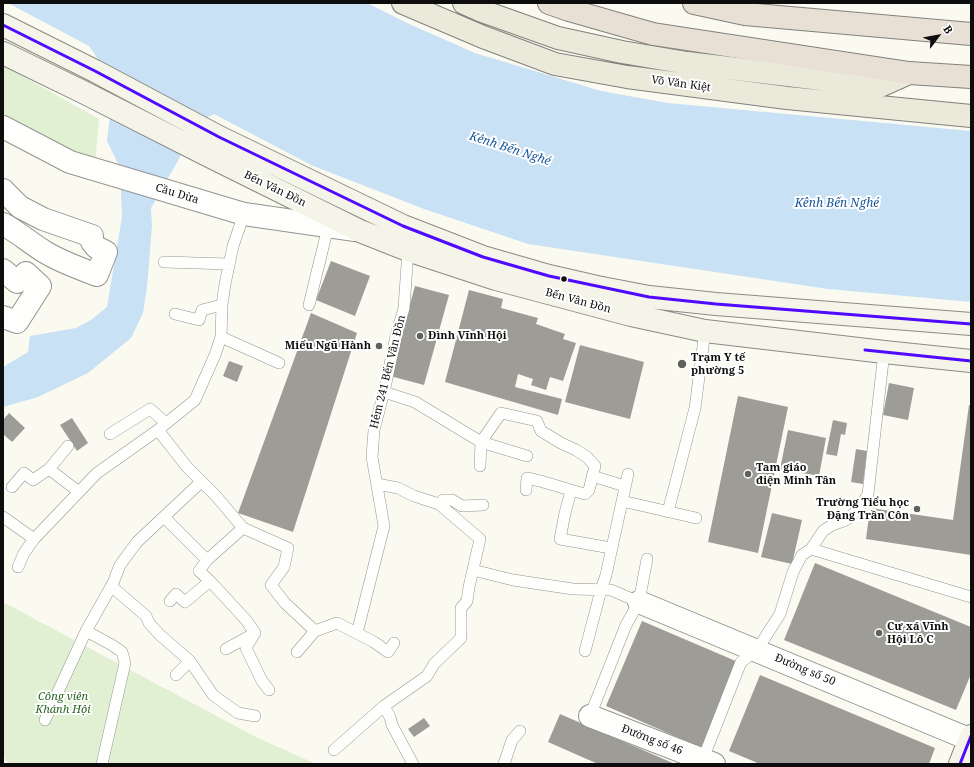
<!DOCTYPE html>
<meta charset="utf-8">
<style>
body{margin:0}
#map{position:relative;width:974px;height:767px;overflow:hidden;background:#fbfaf1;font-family:"Noto Serif",serif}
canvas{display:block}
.frame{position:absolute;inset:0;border:4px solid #0d0d0d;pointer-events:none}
.north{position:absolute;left:918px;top:16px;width:40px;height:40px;-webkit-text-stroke:3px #fff;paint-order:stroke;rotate:58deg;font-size:11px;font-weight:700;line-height:16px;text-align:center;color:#0d0d0d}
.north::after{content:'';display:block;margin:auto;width:14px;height:18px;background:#0d0d0d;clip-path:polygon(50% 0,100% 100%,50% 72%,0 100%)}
</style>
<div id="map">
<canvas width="974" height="767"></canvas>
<div class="frame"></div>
<div class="north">B</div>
</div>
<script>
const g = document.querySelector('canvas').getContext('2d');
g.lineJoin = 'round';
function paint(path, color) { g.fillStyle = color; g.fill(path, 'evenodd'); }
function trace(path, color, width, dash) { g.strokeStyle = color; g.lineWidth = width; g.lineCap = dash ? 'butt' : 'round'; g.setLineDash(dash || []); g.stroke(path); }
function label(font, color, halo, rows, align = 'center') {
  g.font = font + ' "Noto Serif",serif'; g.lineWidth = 4; g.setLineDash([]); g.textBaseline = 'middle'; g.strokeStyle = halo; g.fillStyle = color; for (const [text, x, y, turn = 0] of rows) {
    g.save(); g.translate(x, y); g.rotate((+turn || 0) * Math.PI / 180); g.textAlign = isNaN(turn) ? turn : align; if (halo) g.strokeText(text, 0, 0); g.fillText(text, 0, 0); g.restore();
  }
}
paint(new Path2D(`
 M3,65L99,119L95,163L3,123Z
 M3,602L256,737L316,764H9L3,756Z`), '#e1f0d2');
paint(new Path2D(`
 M8,3H367L407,23L475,53L601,91L668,103L971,131V302L828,289L528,244L424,209L311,165L214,114L190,128L179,159L151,208L152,226L147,287L143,313L131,338L88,373L38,397L3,407V367L28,352L30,336L76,328L91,320L107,307L122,217L120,168L107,141L114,82L89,46Z`), '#c9e1f4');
paint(new Path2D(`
 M331,261L370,276L355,316L316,300Z
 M415,286L449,295L424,385L390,376Z
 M469,290L503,299L501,308L538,318L536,324L565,334L563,339L576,343L563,381L550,377L546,390L531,385L533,379L518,374L515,387L562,399L558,415L445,382Z
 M311,313L357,333L293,532L238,513Z
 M580,345L644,362L630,419L565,402Z
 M229,361L243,366L237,382L223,376Z
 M889,383L914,388L908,420L883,415Z
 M738,396L788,407L758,553L708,542Z
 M969,405L971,406V555L866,539L870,508L953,520Z
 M9,413L25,428L12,442L3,434V420Z
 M72,418L88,443L77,451L60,425Z
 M833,420L847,423L845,435L841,434L837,456L826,454Z
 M788,430L826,438L819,476L780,469Z
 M856,449L867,451L863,484L851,482Z
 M772,513L802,520L792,564L761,557Z
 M815,563L971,627V674L956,710L784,640Z
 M642,621L738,662L702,748L606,706Z
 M760,675L935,748L929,764H760L729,751Z
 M560,714L675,764H598L548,742Z
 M424,718L430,726L414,737L408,729Z`), '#9e9c97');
const lane = new Path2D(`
 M164,262L229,264
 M309,305L328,227
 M175,314L199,320L202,310L222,305
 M221,337L279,363
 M384,392L415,402L481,442L527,456
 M158,430L187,467L216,496L243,528L207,560L199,571L210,581L185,602L176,594L170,601
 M110,434L150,409L166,423
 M480,466L481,442L501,413L537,421L541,431L561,443L576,450L587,457L595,466L589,490L585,494C565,489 547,482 527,478L526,490
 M49,469L79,492
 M592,476L625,486
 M12,487L24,473L33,480L49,469L68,446
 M571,491L565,513L560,539L611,548
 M622,501L696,518
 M439,504L443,500H452L462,506L483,505
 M668,512L695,408L705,331
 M3,517L34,539
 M164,517L207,560
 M243,528L288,548L284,567L271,585L285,603L315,631
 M811,549L971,597
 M18,567L24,553L34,539L97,473L158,430L195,400L215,355L221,337L222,305L225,284L233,246L244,214
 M473,570L513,580L573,589L611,590L639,602
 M210,581L246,620L255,633L246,648L262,681L269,690
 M111,586L146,616L149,623L160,635L190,661L213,695L238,713L255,716
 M86,631L112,645L122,652L125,663L102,764
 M357,633L384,526L372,457L374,430L384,392L396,336L404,308L408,250
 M226,649L255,633
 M585,651L601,590L606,575L628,474
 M297,652L315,631L337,623L374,642L388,652L394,643
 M176,675L190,661
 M384,706L390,717L392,725L413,764
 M590,716L626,625L639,602L647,559
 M45,720L86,631L113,583L120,565L137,542L201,482
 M334,750L384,706L427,676L434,664L461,638V608L467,601L469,587L480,539L439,504L414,496L398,488L377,484
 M703,759L741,662L757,650L780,614L793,572L802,555L811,549L823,531L832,525L846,520L859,509L868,494L884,352
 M504,764L512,740L520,731`);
const street = new Path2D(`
 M3,127L70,162L244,214L355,230
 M3,190L20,207L43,219L92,236V242L96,247L106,252L97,275C79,268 61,262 45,252C30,243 18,232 3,224
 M3,270L17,282L26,273L40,286L17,322L3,317
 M639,602L971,740
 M590,716L714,764`);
const secondary = new Path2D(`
 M3,25L95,71L219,137L403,226L483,257L549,276L597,287L649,297L716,304L971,324
 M3,53L85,93L209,156L360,231L408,250L496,279L631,315L705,331L884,352L971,361
 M960,764L971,736`);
const primary = new Path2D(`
 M403,3L483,37L555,64L627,77L787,98L971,116
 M464,3L482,11L558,38L622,52L687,63L880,86L909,73`);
const highway = new Path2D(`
 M549,3L569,10L653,34L909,73L971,77
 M694,3L745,14L971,34`);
trace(lane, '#949490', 12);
trace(street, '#949490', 24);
trace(secondary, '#8b8a86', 24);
trace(primary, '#81817d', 24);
trace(highway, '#81817d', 24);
trace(lane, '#fefefd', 11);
trace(street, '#fefefd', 22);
trace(secondary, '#f4f4e9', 22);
trace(primary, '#ebe9d9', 22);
trace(highway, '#e9e0d5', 22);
trace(new Path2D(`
 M3,25L95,71L219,137L403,226L483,257L549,276L649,297L716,304L971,324
 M865,350L971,361
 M960,764L971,736`), '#4f0aff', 3);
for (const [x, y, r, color] of [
 [564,279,3.5,"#0d0d0d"],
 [420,336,4,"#60605d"],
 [379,346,4,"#60605d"],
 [682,364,5,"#60605d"],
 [748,474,4,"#60605d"],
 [917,509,4,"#60605d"],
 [879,633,4,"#60605d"]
]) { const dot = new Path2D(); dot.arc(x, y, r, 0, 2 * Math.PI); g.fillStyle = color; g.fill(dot); trace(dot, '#fff', 1.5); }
label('11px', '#0d0d0d', '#fff', [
 ["Võ Văn Kiệt",681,84,8],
 ["Bến Vân Đồn",275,189,26],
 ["Cầu Dừa",177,194,17],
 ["Bến Vân Đồn",578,301,15],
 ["Hẻm 241 Bến Vân Đồn",388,372,-76],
 ["Đường số 50",805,670,23],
 ["Đường số 46",652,740,21]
]);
label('bold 11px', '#0d0d0d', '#fff', [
 ["Đình Vĩnh Hội",428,336],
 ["Miếu Ngũ Hành",371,346,"right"],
 ["Trạm Y tế",691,358],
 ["phường 5",691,371],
 ["Tam giáo",756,468],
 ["điện Minh Tân",756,481],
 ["Trường Tiểu học",909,503,"right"],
 ["Đặng Trần Côn",909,516,"right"],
 ["Cư xá Vĩnh",887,627],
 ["Hội Lô C",887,640]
], 'left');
label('italic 11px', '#26631e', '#fff', [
 ["Công viên",63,697],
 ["Khánh Hội",63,710]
]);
label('italic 12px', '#18569c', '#fff', [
 ["Kênh Bến Nghé",510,149,18],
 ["Kênh Bến Nghé",837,204]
]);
</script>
